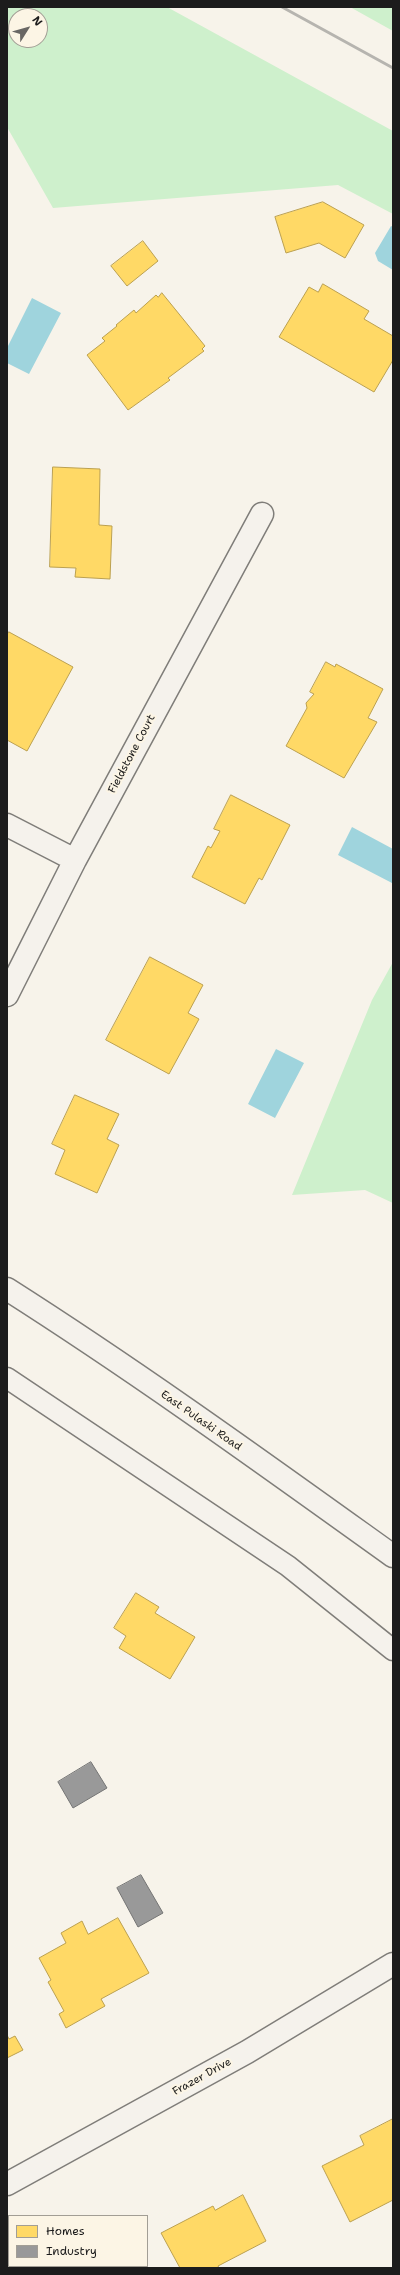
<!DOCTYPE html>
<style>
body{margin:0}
#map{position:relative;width:400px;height:2275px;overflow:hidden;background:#f7f3ea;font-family:"Shantell Sans",sans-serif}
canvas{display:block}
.frame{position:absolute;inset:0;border:8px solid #1c1c1c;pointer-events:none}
.legend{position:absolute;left:8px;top:2215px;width:140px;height:52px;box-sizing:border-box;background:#fcf5e5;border:1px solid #a29e95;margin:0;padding:5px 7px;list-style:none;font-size:12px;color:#1c1c1c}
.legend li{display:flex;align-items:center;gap:8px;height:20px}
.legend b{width:20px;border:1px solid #a29e95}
.north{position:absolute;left:8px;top:8px;width:40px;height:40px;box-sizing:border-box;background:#fcf5e5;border:1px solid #a29e95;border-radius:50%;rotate:53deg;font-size:11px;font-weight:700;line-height:16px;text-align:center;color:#1c1c1c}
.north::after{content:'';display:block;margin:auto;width:14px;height:18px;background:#696764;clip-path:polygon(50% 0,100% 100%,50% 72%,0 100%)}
</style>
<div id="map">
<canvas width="400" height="2275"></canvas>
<div class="frame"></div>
<ul class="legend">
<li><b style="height:11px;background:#ffd966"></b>Homes</li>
<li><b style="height:11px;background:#999"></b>Industry</li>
</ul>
<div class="north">N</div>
</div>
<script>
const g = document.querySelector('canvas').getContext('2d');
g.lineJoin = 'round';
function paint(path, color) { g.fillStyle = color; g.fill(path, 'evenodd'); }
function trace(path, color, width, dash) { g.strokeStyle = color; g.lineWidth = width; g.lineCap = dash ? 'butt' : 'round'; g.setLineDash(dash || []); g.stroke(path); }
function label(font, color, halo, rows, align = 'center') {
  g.font = font + ' "Shantell Sans",sans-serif'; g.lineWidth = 4; g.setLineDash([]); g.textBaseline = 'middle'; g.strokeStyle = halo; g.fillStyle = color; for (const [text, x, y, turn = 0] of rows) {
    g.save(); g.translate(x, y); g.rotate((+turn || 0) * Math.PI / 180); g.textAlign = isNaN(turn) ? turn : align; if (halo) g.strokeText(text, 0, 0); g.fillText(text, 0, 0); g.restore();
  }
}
paint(new Path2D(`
 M7,7H167L393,131V214L338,185L53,208L7,127ZM16,16H40V40H16Z
 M350,7H393V31Z
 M393,962V1203L365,1190L292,1195L372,1000Z`), '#cef0cc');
paint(new Path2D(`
 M391,226L393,227V270L378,261L375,253Z
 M32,298L61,313L29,374L7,363V348Z
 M352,827L393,849L392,883L338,855Z
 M276,1049L304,1063L275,1118L248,1104Z`), '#9fd4dd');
const homes = new Path2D(`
 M323,202L364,225L345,258L319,243L286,253L275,217Z
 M143,241L158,261L127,286L111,266Z
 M323,284L369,311L364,319L393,336V360L374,392L279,337L309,287L318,292Z
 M162,293L205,346L202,349L204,351L168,378L170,380L128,410L87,355L105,341L102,338L117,326L116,325L134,310L136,313L156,295L158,297Z
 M53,467L100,469L99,525L112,526L110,579L75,577L76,568L50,567Z
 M9,632L73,667L27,751L7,740V635Z
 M326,662L335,667L336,664L383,689L368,718L377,722L344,778L286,746L307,708L306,703L314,694L310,692Z
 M231,795L290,825L262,880L259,878L245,904L192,877L208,846L211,848L220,831L214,829Z
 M150,957L203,985L188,1013L199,1019L169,1074L106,1040Z
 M75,1095L119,1114L107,1139L119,1145L97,1193L55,1174L65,1150L52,1144Z
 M136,1593L159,1607L155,1613L195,1637L170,1679L119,1648L126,1636L114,1628Z
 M118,1918L149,1973L101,1999L105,2006L66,2028L59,2014L64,2011L48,1982L51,1980L39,1958L66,1943L61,1933L82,1921L88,1934Z
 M7,2035L9,2039L15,2036L23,2050L7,2058Z
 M393,2119V2200L350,2222L322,2166L364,2145L360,2136Z
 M243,2195L266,2241L218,2266L219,2268H180L161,2233L213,2206L215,2210Z`);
paint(homes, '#ffd966');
trace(homes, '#bba050', 1);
const industry = new Path2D(`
 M91,1762L107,1788L73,1808L58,1782Z
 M141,1875L163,1913L138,1927L117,1888Z`);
paint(industry, '#999');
trace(industry, '#747474', 1);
const service = new Path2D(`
 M7,1378L288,1566L393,1650`);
const minor = new Path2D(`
 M7,825L75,860
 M7,995L75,860L262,514
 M7,2184L247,2052L393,1964`);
const secondary = new Path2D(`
 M7,1289C139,1373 266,1465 393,1556`);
trace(service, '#7f7d79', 23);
trace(minor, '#7f7d79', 25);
trace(secondary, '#7f7d79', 25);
trace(service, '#f5f2ec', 20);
trace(minor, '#f5f2ec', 22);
trace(secondary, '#f5f2ec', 22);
trace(new Path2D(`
 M282,7L393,68`), '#b6b4af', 3);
label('11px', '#1c1c1c', '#fcf5e5', [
 ["Fieldstone Court",132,754,-62],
 ["East Pulaski Road",201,1421,35],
 ["Frazer Drive",202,2077,-29]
]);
</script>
